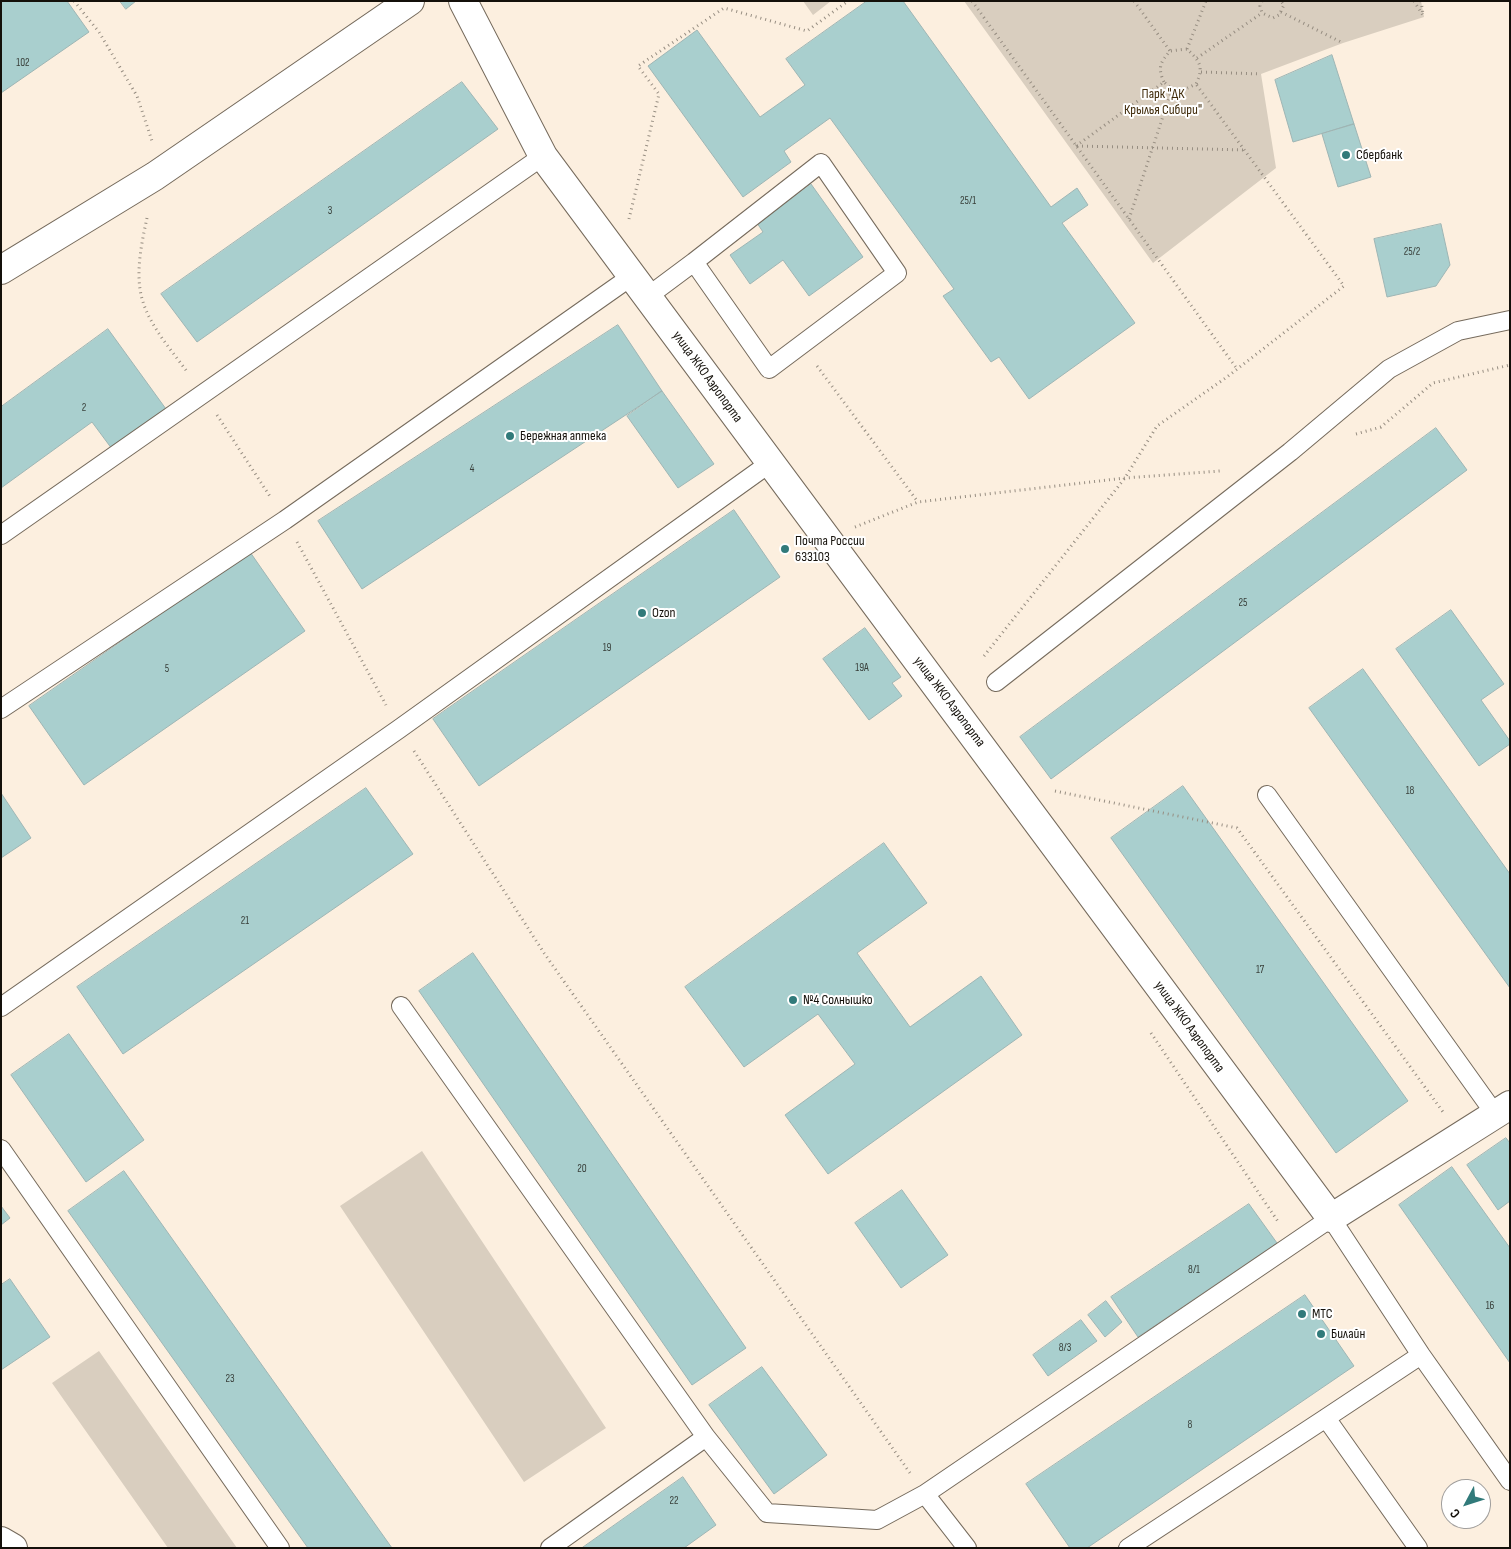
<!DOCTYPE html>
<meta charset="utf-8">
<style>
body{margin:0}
#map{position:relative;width:1511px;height:1549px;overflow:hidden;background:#fcefdf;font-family:"Sofia Sans Condensed",sans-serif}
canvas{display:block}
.frame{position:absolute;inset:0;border:2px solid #14100a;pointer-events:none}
.north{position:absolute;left:1441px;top:1479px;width:50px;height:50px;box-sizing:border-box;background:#fff;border:1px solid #a19f9d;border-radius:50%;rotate:230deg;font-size:14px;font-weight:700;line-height:20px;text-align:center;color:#14100a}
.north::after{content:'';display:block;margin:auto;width:18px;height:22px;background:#317a7a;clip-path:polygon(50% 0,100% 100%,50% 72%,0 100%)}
</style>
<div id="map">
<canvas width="1511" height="1549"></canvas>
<div class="frame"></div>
<div class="north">С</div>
</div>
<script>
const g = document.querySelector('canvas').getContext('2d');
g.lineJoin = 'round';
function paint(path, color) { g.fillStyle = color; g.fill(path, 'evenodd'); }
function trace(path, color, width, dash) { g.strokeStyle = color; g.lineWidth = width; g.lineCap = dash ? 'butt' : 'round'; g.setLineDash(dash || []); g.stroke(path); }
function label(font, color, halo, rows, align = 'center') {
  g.font = font + ' "Sofia Sans Condensed",sans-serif'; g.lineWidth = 4; g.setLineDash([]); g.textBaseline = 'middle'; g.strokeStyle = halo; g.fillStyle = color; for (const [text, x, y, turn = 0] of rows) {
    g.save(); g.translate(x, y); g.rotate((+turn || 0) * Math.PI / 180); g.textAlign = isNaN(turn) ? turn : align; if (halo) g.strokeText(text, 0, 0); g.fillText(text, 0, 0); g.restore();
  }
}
paint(new Path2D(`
 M803,1H831L813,15Z
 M964,1H1421L1424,17L1343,43L1261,74L1276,168L1153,263Z
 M422,1151L606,1428L524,1482L340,1206Z
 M99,1351L237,1548H168L52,1383Z`), '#d9cebf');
const building = new Path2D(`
 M1,1H67L89,32L1,93Z
 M120,1H136L126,9Z
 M867,1H903L1051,207L1077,188L1088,205L1062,223L1135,323L1029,399L999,357L991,362L943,296L954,289L830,118L784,151L791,162L743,197L648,66L697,30L760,117L805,85L786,59Z
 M1332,55L1354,124L1293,142L1275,80Z
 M462,82L498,129L197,342L161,294Z
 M1354,124L1371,177L1338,187L1322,134Z
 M811,184L863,257L809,296L783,260L750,284L730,255L763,232L757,223Z
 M1441,224L1450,265L1436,286L1387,297L1374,239Z
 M618,325L662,391L362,589L318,521Z
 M108,329L166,409L112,449L92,422L1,488V407Z
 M662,391L714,464L678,488L627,416Z
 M1436,428L1467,470L1051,779L1020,737Z
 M734,510L780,577L479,786L433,719Z
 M250,552L305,631L84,785L29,706Z
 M1451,610L1504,684L1481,700L1510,741V744L1479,766L1396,649Z
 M865,628L901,677L892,683L902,696L869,720L823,659Z
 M1363,669L1510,874V988L1309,708Z
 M1183,786L1408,1101L1336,1153L1111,838Z
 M366,788L413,854L123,1054L77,987Z
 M1,793L31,838L1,858Z
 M884,843L927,903L857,953L910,1027L981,976L1022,1035L828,1174L785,1115L855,1064L818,1014L744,1067L685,987Z
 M473,953L746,1348L692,1385L419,991Z
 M69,1034L144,1140L86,1182L11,1075Z
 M1506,1138L1510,1143V1201L1498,1210L1467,1165Z
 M1452,1167L1510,1248V1363L1399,1205Z
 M124,1171L392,1548H308L68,1211Z
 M902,1190L948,1255L901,1288L855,1223Z
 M1249,1204L1277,1243L1138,1337L1111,1297Z
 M1,1206L10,1218L1,1225Z
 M10,1279L50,1337L1,1370V1285Z
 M1305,1295L1354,1366L1087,1548H1070L1026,1484Z
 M1106,1301L1122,1322L1105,1337L1088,1315Z
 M1081,1320L1097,1341L1048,1376L1033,1355Z
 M762,1367L827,1455L774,1494L709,1405Z
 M683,1477L716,1525L684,1548H582Z`);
paint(building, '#a9cfce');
trace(building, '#9eb5b4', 1);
const lane = new Path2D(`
 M647,297L694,262L769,369L897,273L821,163L694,262
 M1,535L543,156
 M996,682L1290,452L1389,369L1458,331L1510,320
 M1,709L285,520L632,276
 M1267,795L1495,1114
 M401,1006L706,1437
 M1,1007L399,729L770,463
 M1,1149L280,1548
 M550,1548L706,1437L767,1513L877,1520L925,1494
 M967,1548L925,1494L1331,1218L1421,1355L1510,1481
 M1128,1548L1326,1418
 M1418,1548L1326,1418L1421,1355`);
const street = new Path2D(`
 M463,1L543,156L1331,1218L1510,1105
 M1,270L155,176L410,1
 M1,1541L13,1548`);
trace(lane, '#756a5c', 20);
trace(street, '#756a5c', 30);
trace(new Path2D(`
 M74,1L99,32L137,96L152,141
 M972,1L1237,369
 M1134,1L1170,51
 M1262,1L1260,6L1262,13L1273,18L1279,15L1284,5L1281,1
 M1414,1L1424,17
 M1421,1L1423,14
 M1281,12L1343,43
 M1187,49L1206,1
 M1197,58L1262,13
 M1201,72L1261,74
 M1076,146L1164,82C1176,94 1182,91 1196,84C1204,67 1200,61 1187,49L1170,51C1161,62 1157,67 1164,82
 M1077,146L1245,150
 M147,218C141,246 134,278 144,305C153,330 173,352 188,373
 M629,219L659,94L638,66L724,8L807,31L848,1
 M1129,219L1172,89
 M817,366L918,502
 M217,415L271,498
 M1356,434L1381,427L1433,383L1510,365
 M855,527L918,502L1125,478L1220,471
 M297,542L386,705
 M984,656L1125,478L1157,426L1227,377L1344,286L1196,84
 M414,751L544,953L910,1473
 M1055,791L1237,828L1443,1112
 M1151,1033L1279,1223`), '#968d81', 3, [1, 4]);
trace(lane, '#fff', 18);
trace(street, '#fff', 28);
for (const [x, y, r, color] of [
 [1346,155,5,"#317a7a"],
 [510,436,5,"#317a7a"],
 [785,549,5,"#317a7a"],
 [642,613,5,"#317a7a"],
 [793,1000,5,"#317a7a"],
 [1302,1314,5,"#317a7a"],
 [1321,1334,5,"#317a7a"]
]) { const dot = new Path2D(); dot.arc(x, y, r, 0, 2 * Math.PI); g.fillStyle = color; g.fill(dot); trace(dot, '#fff', 2); }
label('11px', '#39403b', null, [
 ["102",23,63],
 ["25/1",968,201],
 ["3",330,211],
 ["25/2",1412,252],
 ["2",84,408],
 ["4",472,469],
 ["25",1243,603],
 ["19",607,648],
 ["19А",862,668],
 ["5",167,669],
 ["18",1410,791],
 ["21",245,921],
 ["17",1260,970],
 ["20",582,1169],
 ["8/1",1194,1270],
 ["16",1490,1306],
 ["8/3",1065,1348],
 ["23",230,1379],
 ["8",1190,1425],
 ["22",674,1501]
]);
label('14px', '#402b0a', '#fff', [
 ["Парк \"ДК",1163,94],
 ["Крылья Сибири\"",1163,110]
]);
label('14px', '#14100a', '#fff', [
 ["Сбербанк",1356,155],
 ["Бережная аптека",520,436],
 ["Почта России",795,541],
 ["633103",795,557],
 ["Ozon",652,613],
 ["№4 Солнышко",803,1000],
 ["МТС",1312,1314],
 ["Билайн",1331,1334]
], 'left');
label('14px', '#14100a', '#fff', [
 ["улица ЖКО Аэропорта",707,377,54],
 ["улица ЖКО Аэропорта",949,702,53],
 ["улица ЖКО Аэропорта",1189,1027,54]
]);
</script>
